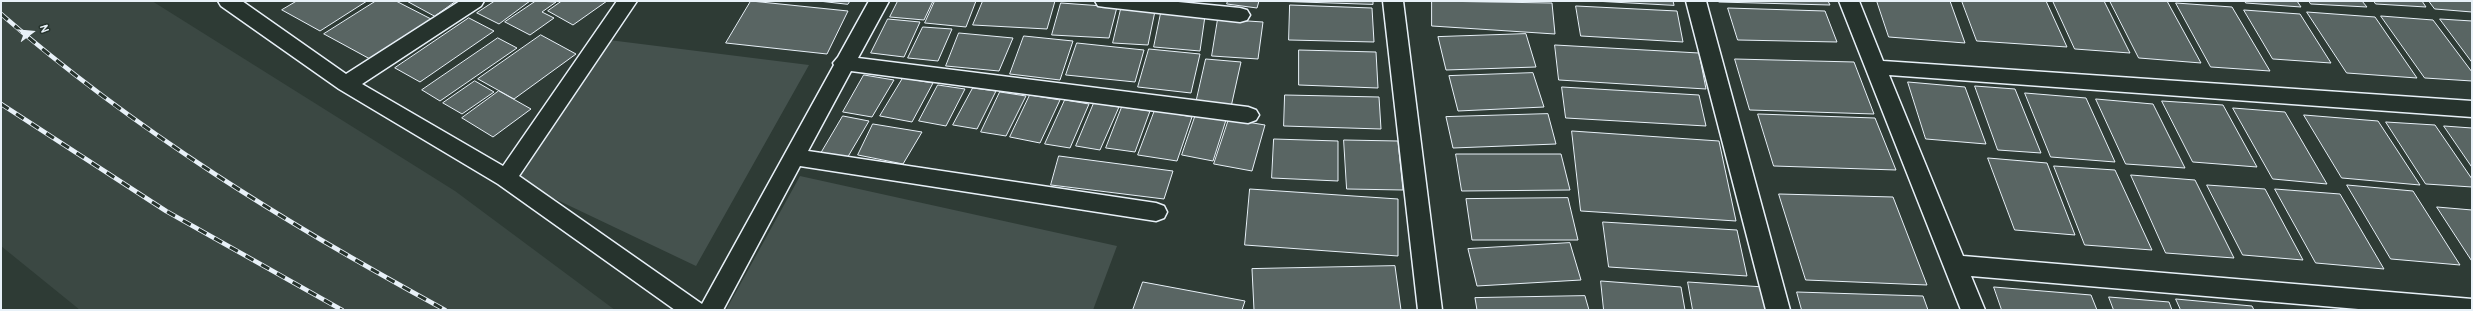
<!DOCTYPE html>
<style>
body{margin:0}
#map{position:relative;width:2473px;height:311px;overflow:hidden;background:#2e3b35;font-family:Pangolin,sans-serif}
canvas{display:block}
.frame{position:absolute;inset:0;border:2px solid #e8f1f8;pointer-events:none}
.north{position:absolute;left:12px;top:12px;width:40px;height:40px;-webkit-text-stroke:3px #26332d;paint-order:stroke;rotate:74deg;font-size:11px;font-weight:700;line-height:16px;text-align:center;color:#e8f1f8}
.north::after{content:'';display:block;margin:auto;width:14px;height:18px;background:#e8f1f8;clip-path:polygon(50% 0,100% 100%,50% 72%,0 100%)}
</style>
<div id="map">
<canvas width="2473" height="311"></canvas>
<div class="frame"></div>
<div class="north">N</div>
</div>
<script>
const g = document.querySelector('canvas').getContext('2d');
g.lineJoin = 'round';
function paint(path, color) { g.fillStyle = color; g.fill(path, 'evenodd'); }
function trace(path, color, width, dash) { g.strokeStyle = color; g.lineWidth = width; g.lineCap = dash ? 'butt' : 'round'; g.setLineDash(dash || []); g.stroke(path); }
paint(new Path2D(`
 M1,1H152L455,191L615,310H80L1,246Z`), '#3b4843');
paint(new Path2D(`
 M609,40L809,65L696,266L511,178Z
 M800,176L1117,246L1093,310H726Z`), '#45524e');
const building = new Path2D(`
 M297,1H367L320,31L282,10Z
 M376,1H396L431,19L370,59L324,34Z
 M407,1H456L435,16Z
 M495,1H530L499,24L477,13Z
 M536,1L556,2L542,12L554,18L530,35L505,22Z
 M562,1H607L573,25L548,11Z
 M751,1L848,11L827,54L726,43Z
 M819,1H850L848,4Z
 M898,1H933L924,20L890,17Z
 M935,1H976L966,27L925,23Z
 M983,1H1055L1047,29L973,25Z
 M1228,1H1259L1257,8L1227,4Z
 M1272,1H1373V4Z
 M1432,1L1552,3L1555,34L1432,26Z
 M1594,1H1673L1674,5Z
 M1719,1H1828L1830,5L1719,2Z
 M1877,1H1950L1965,43L1889,37Z
 M1962,1H2046L2067,47L1977,41Z
 M2053,1H2104L2130,53L2075,49Z
 M2110,1H2167L2201,63L2139,58Z
 M2245,1H2297L2301,7L2246,3Z
 M2309,1H2362L2367,7L2311,4Z
 M2374,1H2422L2426,7L2376,4Z
 M2429,1H2472V12L2435,9Z
 M1061,3L1117,7L1109,38L1052,35Z
 M2176,3L2232,7L2270,71L2211,67Z
 M1290,5L1372,8L1374,42L1289,40Z
 M1576,6L1677,11L1683,42L1581,36Z
 M1728,8L1825,11L1837,42L1738,40Z
 M1121,9L1155,11L1148,45L1113,43Z
 M2244,10L2300,14L2331,63L2273,59Z
 M2307,12L2375,17L2417,78L2347,73Z
 M1161,13L1205,16L1200,51L1154,47Z
 M2381,16L2433,20L2472,72V81L2425,78Z
 M469,18L494,31L420,82L395,68Z
 M888,19L920,22L904,57L871,53Z
 M1218,19L1263,22L1258,59L1212,56Z
 M2440,19L2472,21V62Z
 M923,27L952,29L938,61L908,58Z
 M959,33L1013,38L999,71L946,66Z
 M1526,34L1536,67L1446,70L1438,37Z
 M541,35L576,54L514,99L478,79Z
 M1024,36L1073,41L1060,80L1010,74Z
 M498,38L517,48L440,101L422,90Z
 M1077,43L1144,50L1135,82L1066,75Z
 M1555,45L1699,53L1706,89L1559,80Z
 M1149,49L1200,54L1191,93L1138,87Z
 M1299,50L1376,52L1378,88L1299,85Z
 M1206,59L1241,62L1231,107L1196,103Z
 M1735,59L1854,62L1874,114L1750,110Z
 M1533,73L1544,107L1458,111L1449,76Z
 M864,75L894,80L872,117L843,112Z
 M903,78L933,83L912,122L880,116Z
 M475,81L494,92L462,114L443,103Z
 M1908,82L1965,87L1986,144L1926,139Z
 M938,85L965,89L946,126L919,121Z
 M1975,86L2015,89L2041,153L1998,150Z
 M1562,87L1699,95L1706,126L1566,118Z
 M973,88L996,91L977,129L953,125Z
 M499,91L531,109L493,137L462,118Z
 M1000,92L1026,96L1006,136L981,132Z
 M2025,93L2086,98L2115,162L2051,157Z
 M1030,95L1060,100L1040,143L1010,137Z
 M1285,95L1379,97L1381,129L1284,126Z
 M2096,99L2153,104L2185,168L2126,164Z
 M1065,100L1089,104L1070,148L1045,144Z
 M2162,101L2223,105L2257,167L2193,162Z
 M1094,103L1119,107L1100,150L1076,146Z
 M1122,107L1150,111L1135,152L1106,148Z
 M2233,108L2285,112L2327,184L2273,179Z
 M1155,110L1192,117L1177,161L1138,155Z
 M1196,114L1226,120L1213,161L1182,155Z
 M1548,114L1556,144L1453,148L1446,117Z
 M1758,114L1875,118L1896,170L1774,166Z
 M2304,115L2378,121L2420,185L2342,178Z
 M843,116L869,121L846,160L820,155Z
 M1229,119L1265,125L1252,171L1214,164Z
 M2386,122L2435,125L2472,179V187L2426,184Z
 M873,124L922,132L903,164L858,155Z
 M2444,126L2472,128V167Z
 M1572,131L1719,141L1736,221L1581,211Z
 M1274,139L1338,141V181L1272,178Z
 M1344,140L1398,141L1403,190L1347,189Z
 M1456,154H1561L1570,190L1462,191Z
 M1059,156L1173,171L1164,199L1051,185Z
 M1988,158L2047,163L2075,235L2015,230Z
 M2054,166L2115,170L2152,250L2085,245Z
 M2131,175L2195,180L2234,258L2166,253Z
 M2207,185L2265,189L2303,260L2243,255Z
 M2347,185L2413,191L2460,265L2391,259Z
 M1250,189L1398,199V256L1245,245Z
 M2275,189L2340,194L2384,269L2316,263Z
 M1779,194L1893,197L1927,285L1806,280Z
 M1568,198L1578,240H1472L1466,199Z
 M2437,207L2472,210V261Z
 M1603,222L1737,230L1747,276L1609,267Z
 M1570,243L1581,280L1477,286L1468,249Z
 M1395,266L1401,310H1254L1252,269Z
 M1601,281L1681,287L1685,310H1604Z
 M1143,282L1245,301L1242,310H1133Z
 M1688,282L1764,287L1769,310H1693Z
 M1994,287L2091,295L2097,310H2002Z
 M1797,292L1923,296L1928,310H1802Z
 M1585,296L1589,310H1477L1475,298Z
 M2109,297L2169,302L2172,310H2114Z
 M2176,299L2252,306L2254,310H2181Z`);
paint(building, '#596563');
trace(building, '#e8f1f8', 1);
const street = new Path2D(`
 M218,1H242L346,74L460,1H484L481,6L362,84L503,166L617,1H637L519,176L702,304L834,65L833,63L838,57L869,1H889L858,58L1248,107L1256,110L1259,115L1256,120L1248,123L851,71L808,151L1156,203L1164,206L1167,212L1164,218L1156,221L800,166L723,310H675L498,184L339,89L221,6Z
 M1095,1H1168L1240,8L1247,10L1250,15L1247,20L1240,22L1105,7L1098,6Z
 M1383,1H1403L1442,310H1418Z
 M1686,1H1706L1790,310H1766Z
 M1839,1H1859L1883,61L2472,101V117L1889,75L1963,256L2472,299V310H2370L1971,276L1985,310H1961Z`);
trace(street, '#e8f1f8', 3);
paint(street, '#26332d');
const rail = new Path2D(`
 M1,14C135,131 289,225 445,310
 M1,104L166,211L342,310`);
trace(rail, '#e8f1f8', 4.5);
trace(rail, '#26332d', 3, [9]);
</script>
